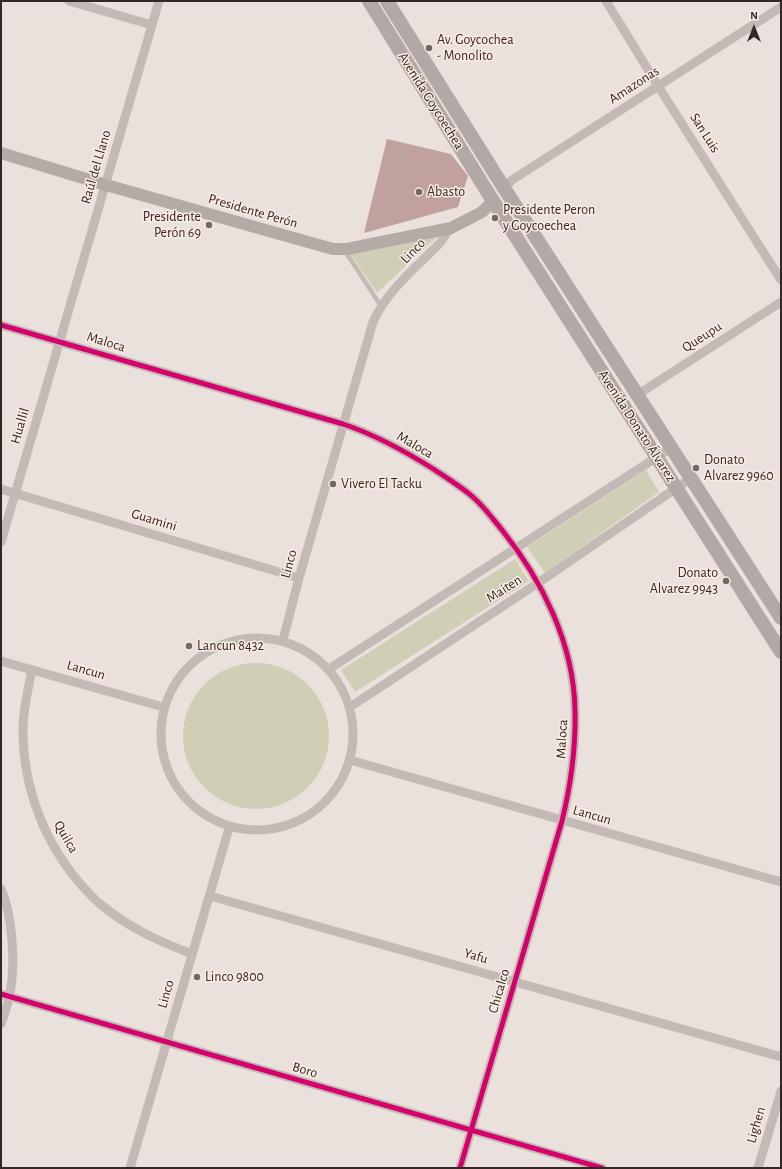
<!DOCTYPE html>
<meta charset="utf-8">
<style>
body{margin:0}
#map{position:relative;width:782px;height:1169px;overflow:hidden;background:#ebe1dc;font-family:"Alegreya Sans",sans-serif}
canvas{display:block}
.frame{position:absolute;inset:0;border:2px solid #342725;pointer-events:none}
.north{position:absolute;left:734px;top:8px;width:40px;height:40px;-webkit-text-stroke:3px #f9ebe2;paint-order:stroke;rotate:0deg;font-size:11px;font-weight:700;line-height:16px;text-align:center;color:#342725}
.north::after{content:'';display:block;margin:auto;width:14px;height:18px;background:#342725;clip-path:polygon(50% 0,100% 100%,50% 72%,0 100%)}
</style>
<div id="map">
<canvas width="782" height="1169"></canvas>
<div class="frame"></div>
<div class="north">N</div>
</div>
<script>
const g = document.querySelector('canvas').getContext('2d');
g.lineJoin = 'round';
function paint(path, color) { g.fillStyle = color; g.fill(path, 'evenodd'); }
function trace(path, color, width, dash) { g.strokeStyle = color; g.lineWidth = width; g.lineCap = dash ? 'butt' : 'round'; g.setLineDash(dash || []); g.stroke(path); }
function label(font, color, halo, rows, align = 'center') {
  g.font = font + ' "Alegreya Sans",sans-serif'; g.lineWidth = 3; g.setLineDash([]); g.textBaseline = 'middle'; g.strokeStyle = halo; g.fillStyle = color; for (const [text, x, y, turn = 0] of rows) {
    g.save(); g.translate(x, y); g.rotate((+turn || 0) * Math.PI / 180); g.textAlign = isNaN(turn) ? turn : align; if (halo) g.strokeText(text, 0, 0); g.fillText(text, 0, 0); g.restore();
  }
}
paint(new Path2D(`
 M438,236L377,293L347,249Z
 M646,470L659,492L545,573L527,547Z
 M515,559L529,581L355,692L341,670Z
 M183 736a73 73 0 1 1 146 0a73 73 0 1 1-146 0Z`), '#d0cfb6');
paint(new Path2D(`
 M387,139L451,154L468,176L458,207L364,233Z`), '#c0a19d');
trace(new Path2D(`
 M345,251L381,306`), '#c3bab6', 4.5);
trace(new Path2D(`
 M69,1L152,25
 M606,1L658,86L781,280
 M504,188L512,180L781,7
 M1,325L343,424C376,435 405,451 435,470C448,479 462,487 474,498C485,508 493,519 502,530C542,580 574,644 575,710C576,747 571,784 562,821L460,1168
 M637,395L781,302
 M1,489L299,578
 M1,542L159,1
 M161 734a96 96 0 1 1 192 0a96 96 0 1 1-192 0Z
 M283,640L299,578L373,322C387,291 414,269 438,245C443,240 446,233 451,228
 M1,661L163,707
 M329,669L671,448
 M32,670C28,690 23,709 23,730C23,788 45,845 84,888C89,893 94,899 99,903C127,927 158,941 192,954
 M350,707L538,583L691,478
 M350,760L781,882
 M1,889C13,916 16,969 9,998C7,1007 4,1015 1,1024
 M210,896L781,1057
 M1,994L602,1168
 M130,1168L229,828
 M758,1168L781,1091`), '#c3bab6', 9);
trace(new Path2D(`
 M1,153L106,185L333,249H347L451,228L482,212L493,201`), '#b4aaa6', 12);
trace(new Path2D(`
 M369,1L493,201L781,652
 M387,1L504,188L781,618`), '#b2a8a5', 14);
trace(new Path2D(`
 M1,325L343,424C376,435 405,451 435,470C448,479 462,487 474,498C485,508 493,519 502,530C542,580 574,644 575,710C576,747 571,784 562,821L460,1168
 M1,994L602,1168`), '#d6006c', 5);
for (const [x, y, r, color] of [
 [429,48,4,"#746865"],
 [419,192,4,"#746865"],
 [495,218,4,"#746865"],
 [209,225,4,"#746865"],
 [696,468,4,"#746865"],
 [333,484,4,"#746865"],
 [726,581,4,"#746865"],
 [189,646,4,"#746865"],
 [197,977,4,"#746865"]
]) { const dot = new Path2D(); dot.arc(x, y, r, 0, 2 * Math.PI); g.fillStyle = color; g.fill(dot); trace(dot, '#f9ebe2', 1.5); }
label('14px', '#342725', '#f9ebe2', [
 ["Av. Goycochea",437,40],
 ["- Monolito",437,56],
 ["Abasto",427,192],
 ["Presidente Peron",503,210],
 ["y Goycoechea",503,226],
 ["Presidente",201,217,"right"],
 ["Perón 69",201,233,"right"],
 ["Donato",704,460],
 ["Alvarez 9960",704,476],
 ["Vivero El Tacku",341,484],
 ["Donato",718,573,"right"],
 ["Alvarez 9943",718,589,"right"],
 ["Lancun 8432",197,646],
 ["Linco 9800",205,977]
], 'left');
label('14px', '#342725', '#f9ebe2', [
 ["Amazonas",634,85,-33],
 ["Avenida Goycoechea",431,101,58],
 ["San Luis",705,133,58],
 ["Raúl del Llano",96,167,-74],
 ["Presidente Perón",253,211,16],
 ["Linco",413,251,-46],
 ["Queupu",702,337,-33],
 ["Maloca",106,342,17],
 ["Huallil",20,426,-74],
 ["Avenida Donato Álvarez",637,426,57],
 ["Maloca",415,445,30],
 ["Guamini",154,520,17],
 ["Linco",289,564,-75],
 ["Maiten",504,589,-33],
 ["Lancun",86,670,16],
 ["Maloca",562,739,-87],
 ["Lancun",592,815,16],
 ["Quilca",66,837,60],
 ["Yafu",476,956,16],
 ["Chicalco",499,991,-74],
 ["Linco",166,994,-74],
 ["Boro",305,1070,16],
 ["Lighen",756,1125,-74]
]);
</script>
